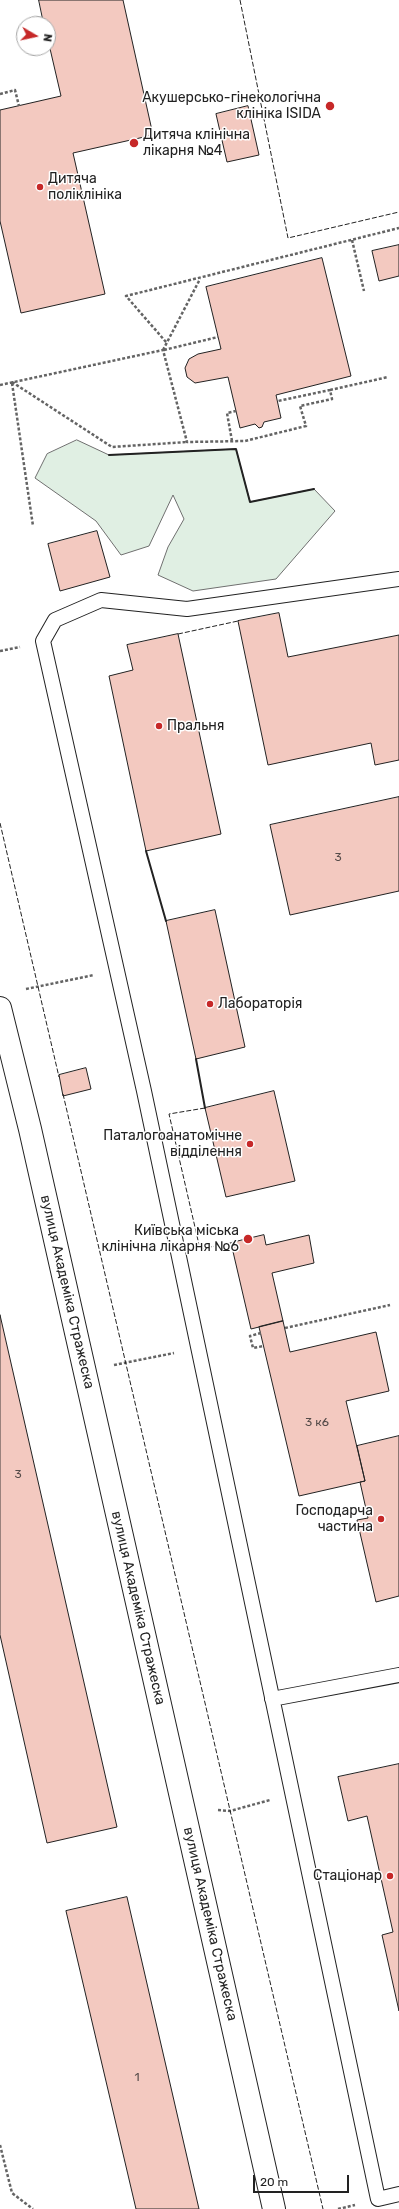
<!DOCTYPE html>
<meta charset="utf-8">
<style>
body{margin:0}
#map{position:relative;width:399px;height:2209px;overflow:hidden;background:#fff;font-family:Rubik,sans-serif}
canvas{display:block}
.north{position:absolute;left:16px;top:16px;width:40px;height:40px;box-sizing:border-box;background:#fff;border:1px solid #a7a7a7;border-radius:50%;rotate:99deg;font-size:11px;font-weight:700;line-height:16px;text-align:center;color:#222}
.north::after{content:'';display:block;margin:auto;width:14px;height:18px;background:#c62828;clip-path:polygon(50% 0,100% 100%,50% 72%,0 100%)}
.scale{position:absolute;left:253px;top:2175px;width:96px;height:18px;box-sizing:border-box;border:2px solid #222;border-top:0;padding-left:5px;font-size:12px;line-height:14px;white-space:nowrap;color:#222;-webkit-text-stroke:3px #fff;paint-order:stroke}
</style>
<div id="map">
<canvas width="399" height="2209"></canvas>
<div class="north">N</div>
<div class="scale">20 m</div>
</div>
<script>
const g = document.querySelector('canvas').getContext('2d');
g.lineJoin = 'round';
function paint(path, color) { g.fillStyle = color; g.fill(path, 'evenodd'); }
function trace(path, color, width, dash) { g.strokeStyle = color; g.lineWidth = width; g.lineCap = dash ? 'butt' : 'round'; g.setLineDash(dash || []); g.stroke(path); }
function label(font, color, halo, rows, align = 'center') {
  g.font = font + ' Rubik,sans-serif'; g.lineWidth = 3; g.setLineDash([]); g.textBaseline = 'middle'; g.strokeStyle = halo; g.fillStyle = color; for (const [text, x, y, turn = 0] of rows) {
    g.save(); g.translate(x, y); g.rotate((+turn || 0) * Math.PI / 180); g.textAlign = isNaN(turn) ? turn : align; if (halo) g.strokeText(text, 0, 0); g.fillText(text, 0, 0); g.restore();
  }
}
const green = new Path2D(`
 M77,440L109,455L236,449L250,502L314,489L335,511L276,579L193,591L158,575L168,547L184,519L173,495L149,546L121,555L96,521L35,478L47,454Z`);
paint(green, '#e0efe3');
trace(green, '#6f6f6f', 1);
const building = new Path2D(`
 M39,0H123L153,135L73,153L105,294L21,313L0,221V110L61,96L48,40V24H44Z
 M248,106L259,155L227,162L216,114Z
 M399,245V276L379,281L372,251Z
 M322,258L351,376L276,395L281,418L264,422L262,427L259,428L255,424L240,428L228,377L195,383L187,377L185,368L189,359L198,354L221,349L206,287Z
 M97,531L110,577L60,591L48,544Z
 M279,613L288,657L399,635V760L375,765L371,743L268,765L238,621Z
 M178,634L221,834L146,851L109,676L133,670L127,645Z
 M399,797V891L290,915L270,825Z
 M215,910L245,1047L196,1059L166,921Z
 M86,1068L91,1089L63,1096L59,1075Z
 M274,1091L295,1181L226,1197L205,1108Z
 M264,1235L266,1245L309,1235L314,1263L272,1273L283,1321L251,1329L231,1243Z
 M0,1315L117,1827L47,1843L0,1635Z
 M283,1321L290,1352L376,1332L389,1391L346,1401L365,1481L299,1496L259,1327Z
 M399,1436V1596L376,1602L357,1520L368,1518L360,1482L365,1481L357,1446Z
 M399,1764V2011L382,1935L393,1932L367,1816L348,1821L338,1777Z
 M127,1897L199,2209H136L66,1911Z`);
paint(building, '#f3c9c0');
trace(building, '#222', 1);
const lane = new Path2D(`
 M399,579L187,609L101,600L55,620L43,641L144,1091L378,2199L399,2194
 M272,1699L399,1675`);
const street = new Path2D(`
 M0,1008L30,1129L274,2209`);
trace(lane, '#222', 16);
trace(street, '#222', 24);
trace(new Path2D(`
 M0,94L15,90L19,106
 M352,240L364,291
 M166,342L126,296L399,228
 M163,350L200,279
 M164,350L218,337
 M12,382L112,447L187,442
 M12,383L33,526
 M0,385L163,350L187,442L245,441L306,426L300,406L332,399L330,390L278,401
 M330,390L388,377
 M232,441L227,413L236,411
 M0,651L20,647
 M26,989L94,975
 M285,1328L390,1305
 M261,1333L250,1336L253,1348L264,1346
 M114,1365L174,1353
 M218,1810L230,1811L270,1800
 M0,2145L12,2193L33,2209
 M338,2209L355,2205`), '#646464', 2.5, [3, 2]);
trace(lane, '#fff', 14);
trace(street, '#fff', 22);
trace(new Path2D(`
 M240,0L288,238L399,212
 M178,634L238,621
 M0,823L59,1077
 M63,1094L323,2209
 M205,1108L169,1114L200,1249L231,1243`), '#222', 1, [5, 2]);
trace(new Path2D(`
 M109,455L236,449L250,502L314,489
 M146,851L166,921
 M196,1059L205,1108`), '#222', 2);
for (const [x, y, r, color] of [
 [330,106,5,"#c62828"],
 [134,143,5,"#c62828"],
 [40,187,4,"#c62828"],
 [159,726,4,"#c62828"],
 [210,1004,4,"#c62828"],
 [250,1144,4,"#c62828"],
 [248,1239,5,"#c62828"],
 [381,1519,4,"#c62828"],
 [390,1876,4,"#c62828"]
]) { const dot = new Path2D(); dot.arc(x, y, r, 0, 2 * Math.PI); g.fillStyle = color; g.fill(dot); trace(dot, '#fff', 1.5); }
label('12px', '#564c4a', null, [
 ["3",338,858],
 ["3 к6",317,1423],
 ["3",18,1475],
 ["1",137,2078]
]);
label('14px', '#222', '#fff', [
 ["Акушерсько-гінекологічна",321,98],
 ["клініка ISIDA",321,114],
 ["Дитяча клінічна",143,135,"left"],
 ["лікарня №4",143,151,"left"],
 ["Дитяча",48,179,"left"],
 ["поліклініка",48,195,"left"],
 ["Пральня",167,726,"left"],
 ["Лабораторія",218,1004,"left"],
 ["Паталогоанатомічне",242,1136],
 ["відділення",242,1152],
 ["Київська міська",239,1231],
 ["клінічна лікарня №6",239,1247],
 ["Господарча",373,1511],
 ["частина",373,1527],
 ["Стаціонар",382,1876]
], 'right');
label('14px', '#222', '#fff', [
 ["вулиця Академіка Стражеска",67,1292,77],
 ["вулиця Академіка Стражеска",138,1608,77],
 ["вулиця Академіка Стражеска",210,1924,77]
]);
</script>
